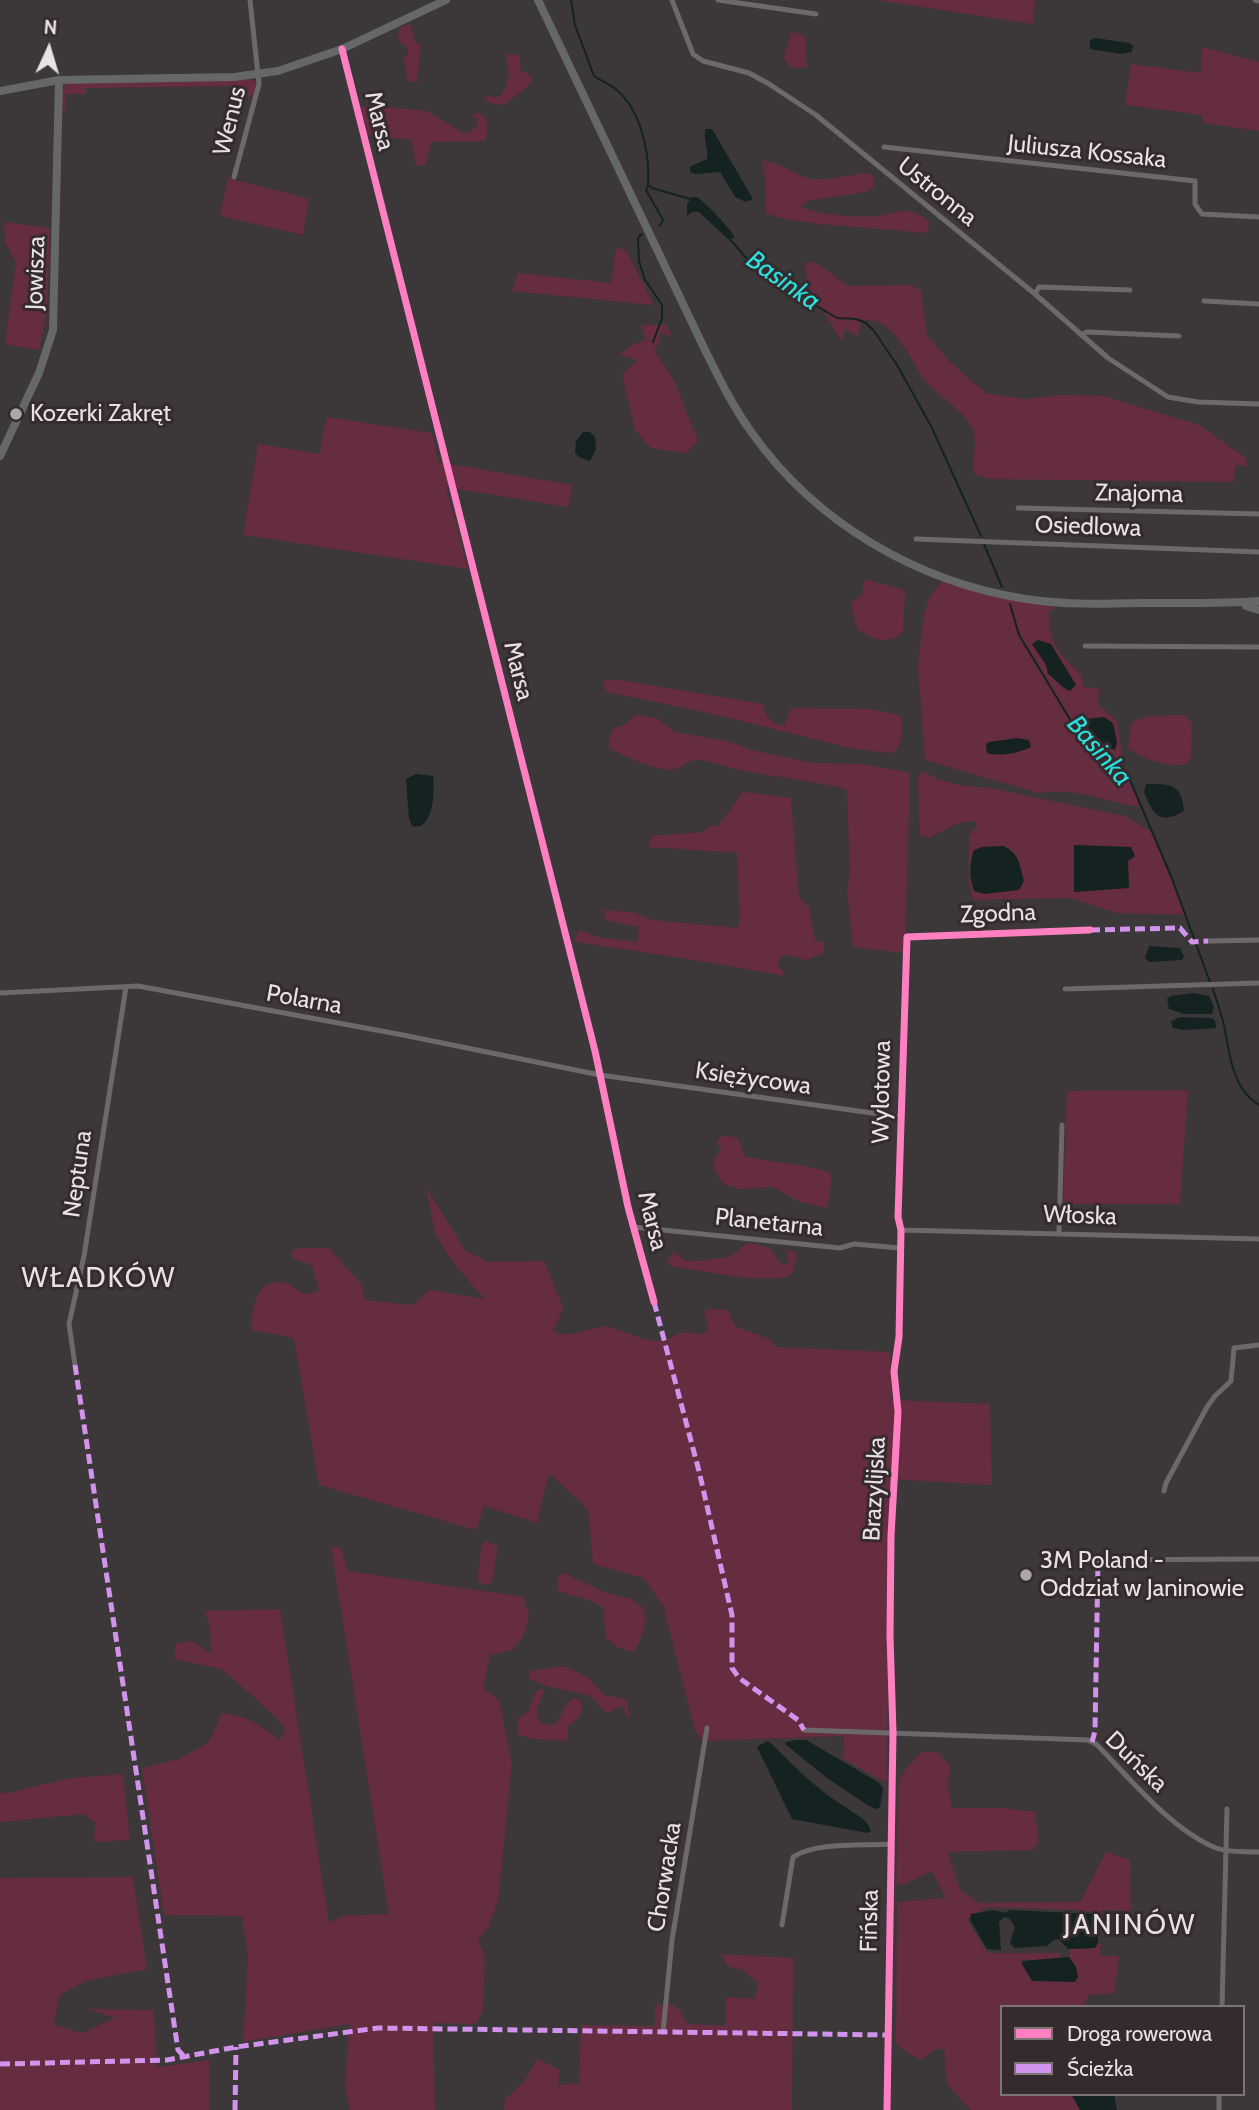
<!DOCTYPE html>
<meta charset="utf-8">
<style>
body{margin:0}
#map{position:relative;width:1259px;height:2110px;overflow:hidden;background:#3c3738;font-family:Cabin,sans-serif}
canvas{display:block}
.legend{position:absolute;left:1000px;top:2005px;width:245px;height:91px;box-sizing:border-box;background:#352a2d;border:2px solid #7d7476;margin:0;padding:9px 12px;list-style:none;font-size:21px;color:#e9e2e4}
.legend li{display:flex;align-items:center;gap:14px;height:35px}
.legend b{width:35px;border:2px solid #7d7476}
.north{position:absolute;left:14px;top:14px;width:70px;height:70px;-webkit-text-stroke:5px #352a2d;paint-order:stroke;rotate:4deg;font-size:19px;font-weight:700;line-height:28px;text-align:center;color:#e9e2e4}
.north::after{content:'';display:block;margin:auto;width:24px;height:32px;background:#e9e2e4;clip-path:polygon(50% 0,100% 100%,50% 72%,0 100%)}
</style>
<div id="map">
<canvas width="1259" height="2110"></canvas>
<ul class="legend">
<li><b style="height:9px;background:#ff80c0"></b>Droga rowerowa</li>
<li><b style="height:9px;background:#d193ec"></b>Ścieżka</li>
</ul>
<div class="north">N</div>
</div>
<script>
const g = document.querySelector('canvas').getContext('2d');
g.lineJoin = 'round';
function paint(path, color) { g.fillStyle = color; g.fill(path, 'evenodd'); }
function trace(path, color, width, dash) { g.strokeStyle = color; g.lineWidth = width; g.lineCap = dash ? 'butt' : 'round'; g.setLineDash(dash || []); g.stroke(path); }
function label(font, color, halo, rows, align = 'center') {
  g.font = font + ' Cabin,sans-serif'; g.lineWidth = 6; g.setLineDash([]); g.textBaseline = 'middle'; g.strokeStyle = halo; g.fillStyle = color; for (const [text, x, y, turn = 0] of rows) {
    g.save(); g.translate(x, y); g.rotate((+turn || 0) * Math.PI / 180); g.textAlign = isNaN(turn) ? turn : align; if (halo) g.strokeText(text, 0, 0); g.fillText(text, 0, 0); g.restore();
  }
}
paint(new Path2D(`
 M877,0H1035L1033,24Z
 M410,23L415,43L421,44L417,82L408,81L403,58L408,56V49L398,40L399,28Z
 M795,32L805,37V59L808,63L806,67L795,68L789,66L784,57L791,33Z
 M1202,47L1259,62V131L1203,123L1202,115L1125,105L1131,64L1201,73Z
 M516,54L520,57V70L531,76L532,81C525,92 513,95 506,104L495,105L484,100L488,96L500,97C512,78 509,75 506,55Z
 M250,79L255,81V93L250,97L240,98L239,86L86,88V94H65V111L62,110V90L67,83Z
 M369,105L426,111L464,133L472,131L477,126L478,120L474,118V114L479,113L485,117C488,125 488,133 485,141L431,142L426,164L424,166L416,165L411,139L373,137L367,133L361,108Z
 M762,161C781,161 794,176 813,179C831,181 851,174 869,173L875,179L873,188L866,192L807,201L801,206C810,215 864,218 877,216C901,213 907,204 929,222L928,233L820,224L780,218L766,213V182Z
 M228,178L309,199L303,235L220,216Z
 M4,222L50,228L47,311L39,350L5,344L16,262L5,242Z
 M616,248L626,250L654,305L512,291L518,273L611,283Z
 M813,262C827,268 836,280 850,286L912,285L921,291L927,335L951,363L987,394L1026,399L1062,395L1103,396L1199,425L1246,458L1247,466L1235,465L1234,482L988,479L974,474C971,458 980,442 971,426C961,407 937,397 925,380C911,362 892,313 861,321L858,336L844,329V339L841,340L810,290L804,263Z
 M641,325H666L672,336L660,333V342L654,350L674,380L698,441L686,453L651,448L635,430L622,374L637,360L620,354L634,344L646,340Z
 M326,417L432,433L438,462L573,485L568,507L446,487L468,569L243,535L258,444L320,454Z
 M867,580L901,589L905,593L903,632C888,646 873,639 858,630L851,606L854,600C865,595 862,593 864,582Z
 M942,581L1007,598L1057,608L1049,611C1048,627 1052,643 1062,655C1071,668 1084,670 1083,687L1099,688L1098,705L1117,721L1122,753L1120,770L1130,780L1141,807C1104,802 1078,787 1038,793L925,760L918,665L924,614L930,596Z
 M606,680H618L763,704C765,717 771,723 784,726L791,708L870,709L900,715C904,727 903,744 893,753L855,749L708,713L607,692L603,684Z
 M637,715L656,718L675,732L731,742L751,750L813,763L862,764L910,773L905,953L853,947L847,890L850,875L847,790C814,780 781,778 746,771C731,769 715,762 699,760C688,759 685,767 675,769C657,772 624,756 609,748V739L613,729L625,724Z
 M1184,715L1192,723L1191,757L1187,764C1166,768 1145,759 1128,749L1130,729L1133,721L1147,716Z
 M921,771L940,780L964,786L990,788L1125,816L1151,831L1185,915L1116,913L1071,898L973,900L969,881V837L977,825L974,821C953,821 947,831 928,838L920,835L918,779Z
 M743,792L791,798L799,897L809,907L815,940L824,943V953L807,960L792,956H781L778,964L785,976C714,962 644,953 573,941L580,930L597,937L637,942L639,927L605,920L604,910L632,912L652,920L737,928L740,919L737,853L649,847L651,836L704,832L708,826H718Z
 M1188,1090L1180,1204H1063L1067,1091Z
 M727,1136L738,1138L745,1157L805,1166L829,1172L832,1179L827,1208L800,1202L772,1187L739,1189L722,1183C712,1165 710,1166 721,1150L717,1144V1140L720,1137Z
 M426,1187L465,1250L487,1262L544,1261L563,1308L553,1332L567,1335L605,1326L647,1340L667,1341C677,1330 689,1333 703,1334C711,1327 707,1321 704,1313L707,1309L728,1310L736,1327L770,1339L776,1347L890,1352L892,1400L990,1404L992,1485L890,1479L887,1783L843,1759L844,1736L705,1741L695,1731L664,1608L644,1578L593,1564L588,1509L549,1473L537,1523L484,1506L476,1530L319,1485L294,1338L251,1330C252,1310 255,1277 284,1283C300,1287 300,1300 319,1290L312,1266L293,1258L291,1251L299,1248H329L361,1284L365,1300L414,1305L429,1290L484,1299L450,1258L435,1233Z
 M749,1243L770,1248L782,1265L789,1264L787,1250L795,1251L797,1256L792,1274C775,1287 694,1269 670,1266L667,1261L674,1252C678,1254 682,1260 687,1261C691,1262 727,1258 731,1256C738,1252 741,1246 749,1243Z
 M487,1541L498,1547L492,1582L486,1585L477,1581L482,1545Z
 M331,1546L341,1548L348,1571L523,1597L529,1615L523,1637L512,1650L490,1655L483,1688L499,1700L512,1764L498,1901L488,1928L478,1940L485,1956L483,2010L476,2024L433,2023L435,2110H350L345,2087L349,2024L243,2042L248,1957L242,1916L164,1915L142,1768L179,1759L209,1742L222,1713C243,1715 264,1726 279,1740L286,1731L275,1716L222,1669L174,1659L176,1644L192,1641L211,1653L210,1625L204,1611L280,1609L329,1923L342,1916L389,1914Z
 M564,1573L606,1593L631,1599L644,1608C647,1624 643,1639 633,1652L617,1647L606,1638L603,1607L589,1600L558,1591L557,1578Z
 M557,1667H566L588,1677L604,1695L625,1699L628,1704L629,1717L626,1716L624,1708L620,1706L607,1713L589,1695L549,1687L530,1679L529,1674L530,1671Z
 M540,1689L544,1691L537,1710L539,1723L550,1725L557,1723L568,1701L575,1698L580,1700C586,1713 578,1719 568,1726V1738L566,1741L532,1739L517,1734L518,1719L529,1711L534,1694Z
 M921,1752H937L950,1765L948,1786L952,1808H1004L1035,1812L1039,1841L1033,1850L947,1852L961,1891L979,1903L1080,1902L1106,1852L1130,1860L1131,1911L1102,1910L1101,1915L1079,1910L987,1907L967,1919L987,1953H1060V1958L1022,1961L1076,1967L1069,1957L1070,1949L1094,1948L1098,1943L1101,1944L1100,1956H1119L1115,1988L1117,1993L1089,1995L1083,2007H1002V2094H1071L1080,2110H971L947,2084L944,2049H935L922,2060L909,2054L896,2044L897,1902L946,1898L932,1871L903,1885L896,1883L899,1780L907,1767Z
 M123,1774L130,1840L93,1842L96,1823L83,1814L0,1822V1790L3,1794L71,1778Z
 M133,1877L147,1969L86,1981L60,1995L53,2025L83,2033L115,2018L87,2009L154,2010L157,2067L209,2060V2110H0V1878Z
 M722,1954L793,1958L792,2110H504L505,2099L523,2083L537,2059L560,2070L558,2085L579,2083L581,2025L655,2026V2006C676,2000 678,2008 688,2024L725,2026L726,1997L755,1999L758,1983L743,1970L727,1966Z`), '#662c40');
paint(new Path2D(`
 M1095,38L1129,43L1133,45L1132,52L1122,54L1090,49V40Z
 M706,129H712L753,199L746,202L735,197L720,172L696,174L691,173L689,167L707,159C709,148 702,139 706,129Z
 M692,197H697C708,205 729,227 735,238L728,239L699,212H692L687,216V204Z
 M583,432H590L595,437L596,449L590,461L579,457L575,453L576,441Z
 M1038,640L1051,644L1076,685L1070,691C1060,687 1057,680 1048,674L1046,665L1032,644Z
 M1104,717L1113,723L1117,742L1115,750L1105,747L1084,725L1086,719Z
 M1017,738L1029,740L1031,747C1020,753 998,757 987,753L986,744L989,742Z
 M416,774L433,776C435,790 434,832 412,826L409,819L406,779Z
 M1146,784C1170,784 1182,783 1184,811C1158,826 1153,813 1144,792Z
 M1074,845L1131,847L1135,856L1128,861L1129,888L1074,892Z
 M1003,846C1019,852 1020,866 1024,881L1019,890L985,894L974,891C969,877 969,864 974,850L982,847Z
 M1149,946L1180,948L1184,957L1182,960L1149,962L1145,958Z
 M1193,993L1209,996L1214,1007L1212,1014H1184L1169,1009L1167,999L1171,996Z
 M1181,1017L1211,1018L1215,1020L1216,1028L1184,1030L1173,1028L1171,1021Z
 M796,1740H806L878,1782L883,1788L880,1807L877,1809L869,1806L827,1778L785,1744L786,1742Z
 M767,1741L772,1744C795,1768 819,1791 848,1809C857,1815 869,1821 871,1831L868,1833L792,1819L757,1747Z
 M994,1910L1005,1913L1010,1910L1095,1914L1098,1916V1943L1095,1948L1068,1949L1059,1939L1054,1940L1047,1946L1014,1948L1010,1942L1015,1927L1010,1919L1004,1917L999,1922L1001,1950L987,1949L970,1920L971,1914Z
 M1069,1957L1076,1967L1078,1977L1075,1982L1032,1981L1022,1964V1961Z
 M1071,2094H1114L1117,2110H1080Z`), '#142221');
trace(new Path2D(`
 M571,0L575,25L594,76C600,80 607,83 613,87C641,108 650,152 648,185L652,188L690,199
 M648,185L646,190L663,220L660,226
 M642,234L638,238L639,261L645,280L662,305V318L653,342
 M729,238L752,265L783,286L837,318L856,319L866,323L874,331L897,365L931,426L981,536
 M984,544L1002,587
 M1010,604L1019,635L1071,721L1130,780L1171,876L1210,982
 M1213,989C1216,999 1220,1010 1223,1021C1230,1051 1230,1087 1259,1105`), '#142221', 2);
trace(new Path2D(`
 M672,0L693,54L703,61L749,73L769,84L816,115L1035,294L1108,358L1168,397L1198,402L1259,404
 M718,0L816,14
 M1255,0L1259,1
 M342,49L595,1051L628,1207L654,1302
 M884,147L1195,181V204L1202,214L1259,217
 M234,177L259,84L250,0
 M1035,294L1039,287L1130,290
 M1204,301L1259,304
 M1081,335L1087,332L1179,336
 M1018,508L1259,514
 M916,539L1259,552
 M1085,646L1259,647
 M1208,941L1259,940
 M1065,989L1259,983
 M0,993L138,986L403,1035L600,1075L901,1117
 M633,1227L840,1248L854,1244L900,1248
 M901,1230L1259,1239
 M1059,1233L1062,1125
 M75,1365L69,1324L84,1256L126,987
 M1164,1491L1166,1483L1207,1407L1215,1396L1231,1381L1234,1348L1259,1345
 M1098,1560L1259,1559
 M804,1730L1088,1740L1096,1744C1130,1778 1170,1829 1216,1848C1229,1853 1245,1851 1259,1852
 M782,1925L793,1857C815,1842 864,1846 891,1844
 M1222,2007L1227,1809
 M663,2032L672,1940L707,1728
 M887,2110L893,1733L890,1635L891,1536L898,1412L894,1371L899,1337L901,1230L898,1217L907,937L1090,930
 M1219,2110V2094`), '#6d6869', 5);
trace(new Path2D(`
 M538,0L705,350C719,378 733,407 752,433C816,523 917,582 1026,599C1064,605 1103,604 1142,603C1181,603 1220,604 1259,601
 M0,91L59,80L234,77L278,71L342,49L446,0
 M0,456L39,373L53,330L59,80
 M1246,606L1259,610`), '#666768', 8);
trace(new Path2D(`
 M1090,930L1180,928L1192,942L1208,941
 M654,1302L699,1471L732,1615V1668L739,1678L798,1720L804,1730
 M75,1365L178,2050L185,2057
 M1092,1742L1095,1731L1098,1560
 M0,2064L167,2060L236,2047L378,2028L888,2035
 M235,2110L236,2047`), '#d193ec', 5, [10, 5]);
trace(new Path2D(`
 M342,49L595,1051L628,1207L654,1302
 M887,2110L893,1733L890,1635L891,1536L898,1412L894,1371L899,1337L901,1230L898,1217L907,937L1090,930`), '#ff80c0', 7);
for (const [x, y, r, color] of [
 [16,414,7,"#aca6a8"],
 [1026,1575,7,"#aca6a8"]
]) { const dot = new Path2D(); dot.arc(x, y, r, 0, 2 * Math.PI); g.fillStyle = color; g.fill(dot); trace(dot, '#352a2d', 2.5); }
label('24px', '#e9e2e4', '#352a2d', [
 ["Wenus",230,121,-76],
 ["Marsa",379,121,76],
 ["Juliusza Kossaka",1087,152,6],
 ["Ustronna",937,192,39],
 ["Jowisza",36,273,-88],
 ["Znajoma",1139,494,1],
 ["Osiedlowa",1088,527,2],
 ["Marsa",518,671,76],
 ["Zgodna",998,914,-2],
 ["Polarna",304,1000,10],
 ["Księżycowa",753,1079,8],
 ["Wylotowa",882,1092,-89],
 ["Neptuna",78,1174,-82],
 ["Włoska",1080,1216,2],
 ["Marsa",652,1221,76],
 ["Planetarna",769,1223,6],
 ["Brazylijska",875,1489,-87],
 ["Duńska",1136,1762,44],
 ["Chorwacka",665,1877,-81],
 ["Fińska",870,1921,-89]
]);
label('24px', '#e9e2e4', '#352a2d', [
 ["Kozerki Zakręt",30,414],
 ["3M Poland -",1040,1561],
 ["Oddział w Janinowie",1040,1589]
], 'left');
label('italic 26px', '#28e2de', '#352a2d', [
 ["Basinka",783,281,35],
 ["Basinka",1099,751,49]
]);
g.letterSpacing = '2px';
label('28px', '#e9e2e4', '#352a2d', [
 ["WŁADKÓW",99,1279],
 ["JANINÓW",1130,1926]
]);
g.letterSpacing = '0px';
</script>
